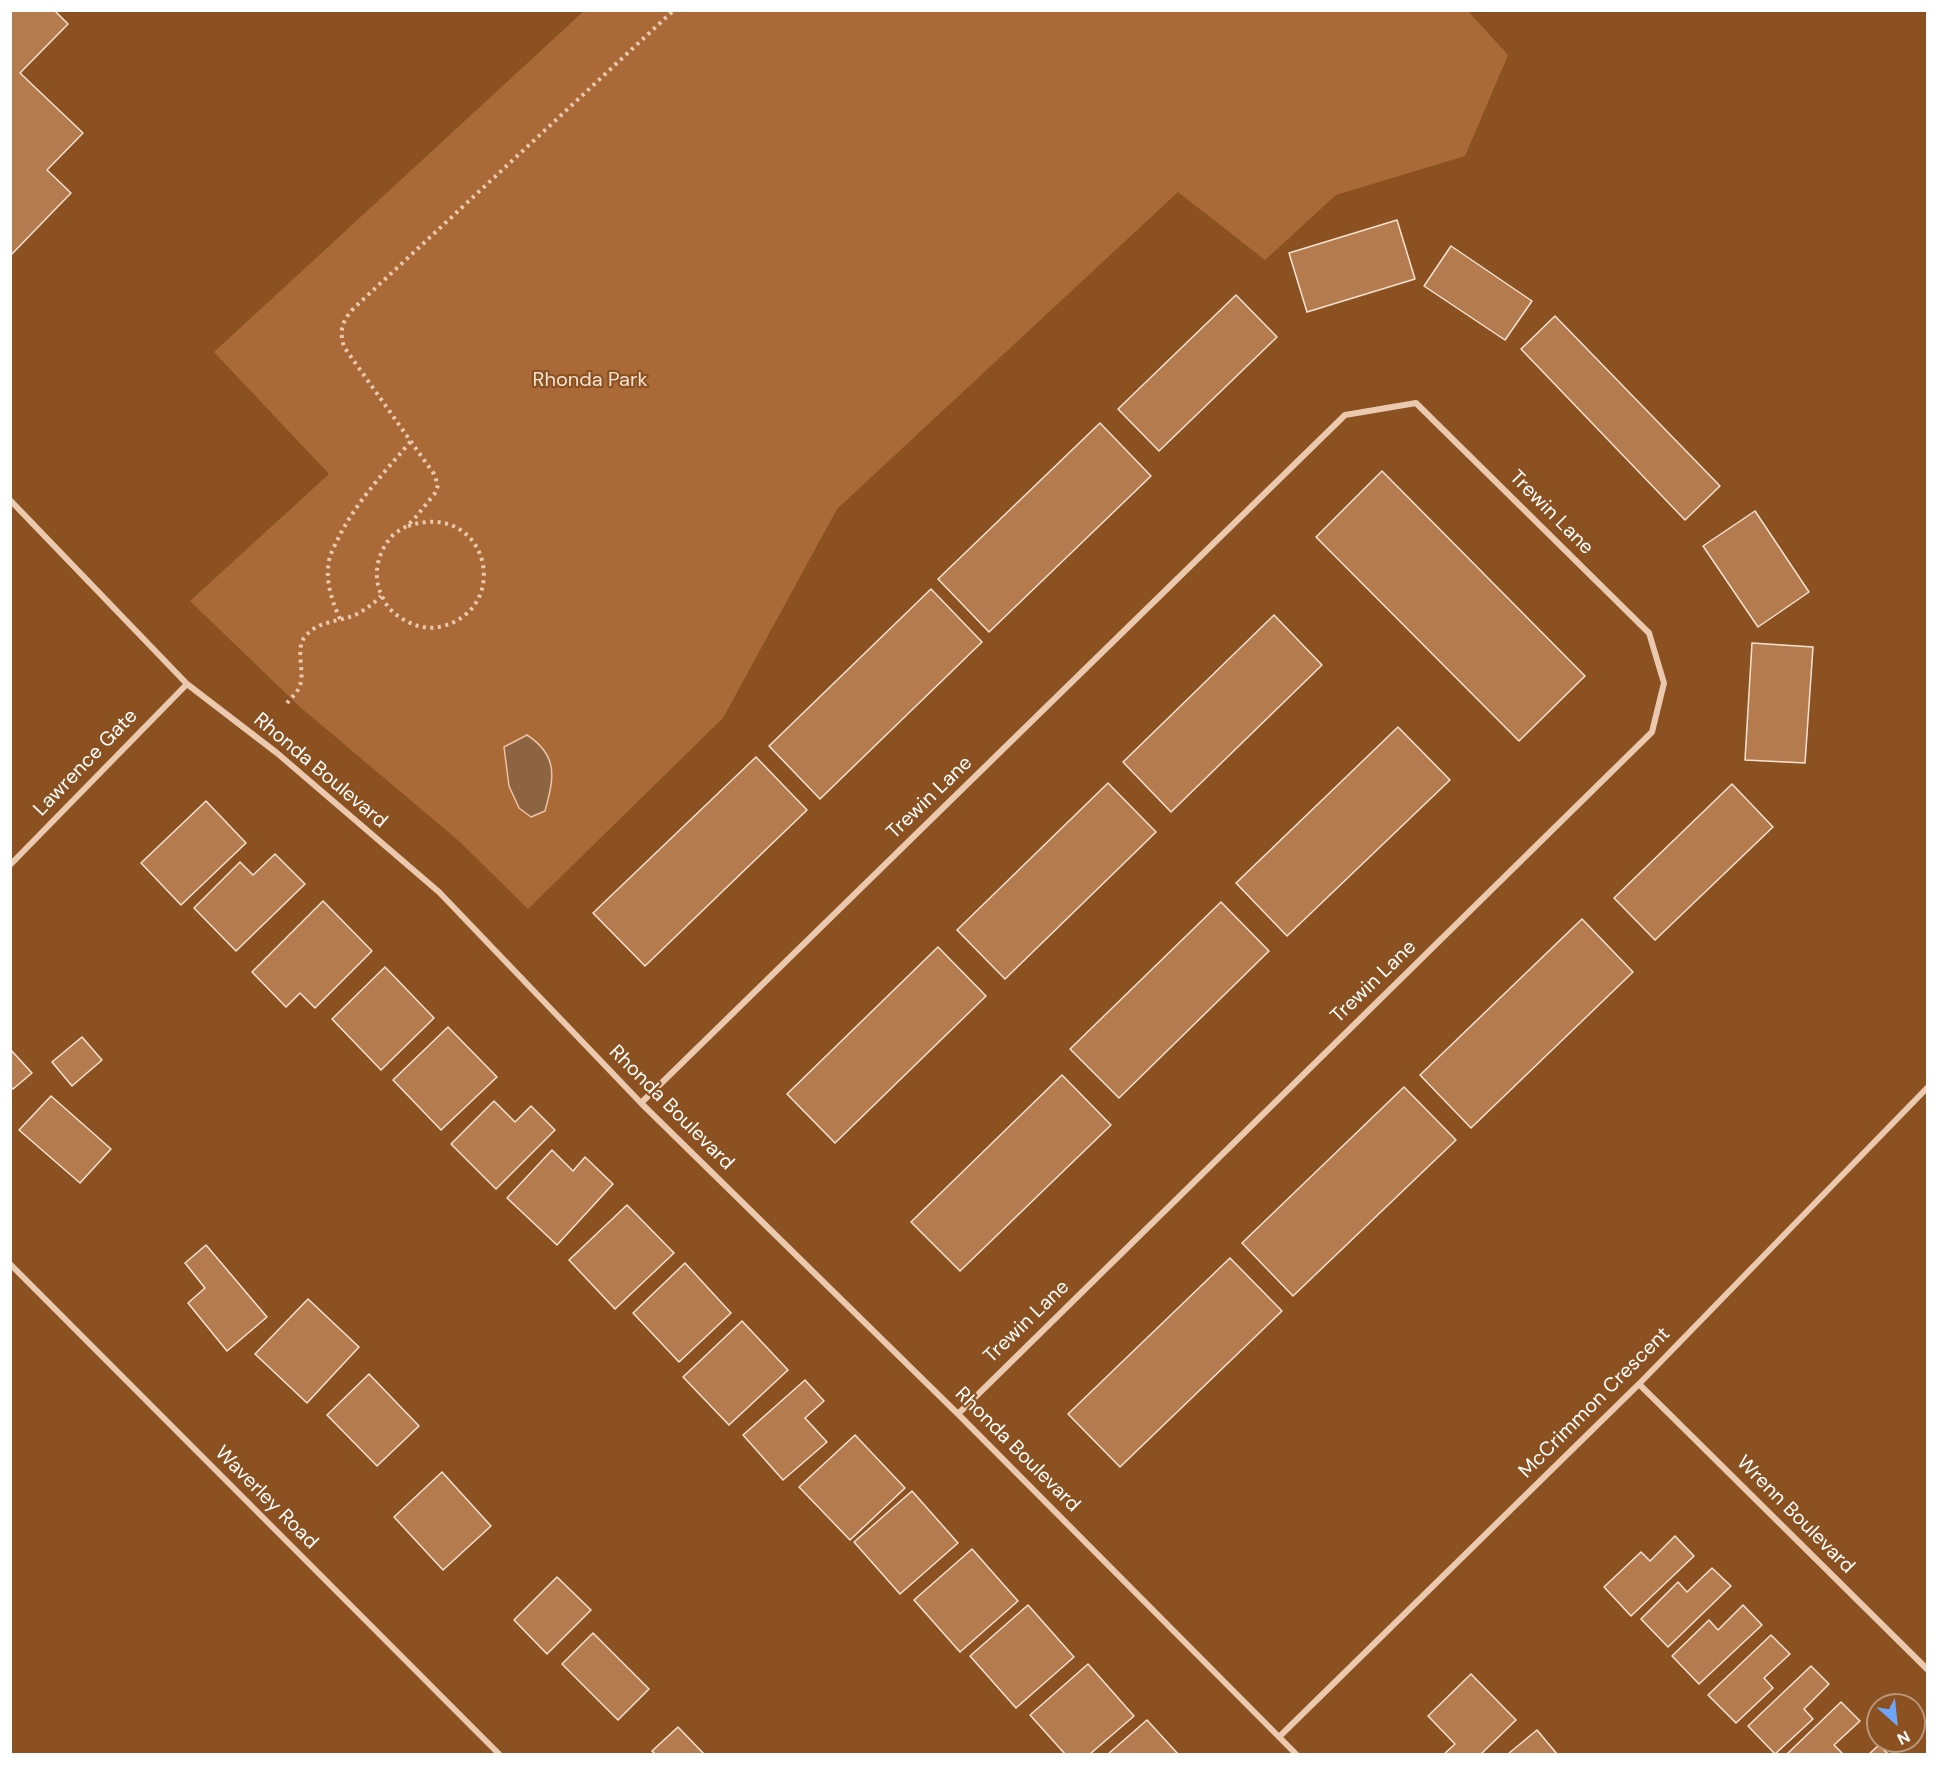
<!DOCTYPE html>
<style>
body{margin:0}
#map{position:relative;width:1938px;height:1765px;overflow:hidden;background:#8b5121;font-family:"DM Sans",sans-serif}
canvas{display:block}
.frame{position:absolute;inset:0;border:12px solid #fff;pointer-events:none}
.north{position:absolute;left:1866px;top:1693px;width:60px;height:60px;box-sizing:border-box;background:#8b5121;border:2px solid #b9977a;border-radius:50%;rotate:153deg;font-size:16px;font-weight:700;line-height:24px;text-align:center;color:#fff}
.north::after{content:'';display:block;margin:auto;width:21px;height:27px;background:#6fa5f8;clip-path:polygon(50% 0,100% 100%,50% 72%,0 100%)}
</style>
<div id="map">
<canvas width="1938" height="1765"></canvas>
<div class="frame"></div>
<div class="north">N</div>
</div>
<script>
const g = document.querySelector('canvas').getContext('2d');
g.lineJoin = 'round';
function paint(path, color) { g.fillStyle = color; g.fill(path, 'evenodd'); }
function trace(path, color, width, dash) { g.strokeStyle = color; g.lineWidth = width; g.lineCap = dash ? 'butt' : 'round'; g.setLineDash(dash || []); g.stroke(path); }
function label(font, color, halo, rows, align = 'center') {
  g.font = font + ' "DM Sans",sans-serif'; g.lineWidth = 4.5; g.setLineDash([]); g.textBaseline = 'middle'; g.strokeStyle = halo; g.fillStyle = color; for (const [text, x, y, turn = 0] of rows) {
    g.save(); g.translate(x, y); g.rotate((+turn || 0) * Math.PI / 180); g.textAlign = isNaN(turn) ? turn : align; if (halo) g.strokeText(text, 0, 0); g.fillText(text, 0, 0); g.restore();
  }
}
paint(new Path2D(`
 M1467,10L1508,55L1465,156L1336,195L1265,260L1178,192L837,509L723,718L528,909L459,841L300,707L190,601L329,474L214,352L584,11Z`), '#aa6a38');
const water = new Path2D(`
 M527,735C559,756 554,778 545,811L531,817L519,808L509,786L504,747Z`);
paint(water, '#8d6441');
trace(water, '#ecc2a2', 1.5);
const building = new Path2D(`
 M10,10H54L68,24L20,73L83,133L47,170L71,193L10,256Z
 M1397,220L1415,279L1307,312L1289,253Z
 M1451,246L1532,301L1505,340L1424,286Z
 M1236,295L1277,337L1159,451L1118,409Z
 M1555,316L1720,486L1685,520L1521,349Z
 M1100,423L1151,476L989,632L938,579Z
 M1382,471L1585,676L1519,741L1316,537Z
 M1755,511L1809,592L1758,627L1703,546Z
 M931,589L982,642L820,799L769,746Z
 M1274,615L1322,665L1171,812L1123,762Z
 M1752,643L1813,647L1805,763L1745,760Z
 M1398,727L1450,780L1287,936L1236,883Z
 M756,757L807,810L645,966L593,913Z
 M1108,783L1156,832L1005,979L957,930Z
 M1732,784L1773,827L1655,940L1614,898Z
 M206,801L246,843L181,905L141,863Z
 M275,854L305,884L236,951L194,908L240,862L253,875Z
 M323,901L372,951L315,1008L300,993L286,1007L252,972Z
 M1221,902L1269,951L1119,1098L1070,1049Z
 M1582,919L1633,972L1471,1128L1420,1075Z
 M938,947L986,996L835,1143L787,1094Z
 M385,967L434,1018L381,1070L332,1019Z
 M448,1027L497,1077L441,1130L393,1080Z
 M82,1037L102,1060L72,1086L52,1062Z
 M10,1049L32,1073L13,1089L10,1086Z
 M1062,1075L1111,1125L960,1271L911,1222Z
 M1404,1087L1456,1140L1293,1296L1242,1243Z
 M51,1096L111,1149L80,1183L19,1130Z
 M494,1101L515,1122L531,1106L555,1130L496,1189L451,1144Z
 M552,1150L573,1171L585,1157L613,1184L557,1245L507,1198Z
 M627,1205L674,1253L615,1309L569,1260Z
 M206,1245L267,1317L227,1351L188,1303L205,1288L185,1263Z
 M1230,1258L1282,1311L1120,1467L1068,1414Z
 M685,1263L731,1313L679,1362L633,1313Z
 M308,1299L359,1347L307,1403L255,1354Z
 M742,1321L788,1370L729,1425L683,1377Z
 M369,1374L419,1426L377,1466L327,1415Z
 M805,1380L824,1401L805,1418L827,1442L783,1480L743,1435Z
 M855,1435L905,1488L850,1540L799,1487Z
 M442,1472L491,1526L443,1570L394,1517Z
 M912,1491L958,1543L900,1594L854,1542Z
 M1675,1536L1694,1556L1631,1616L1604,1587L1641,1552L1650,1561Z
 M972,1549L1018,1601L960,1652L914,1600Z
 M1712,1568L1731,1586L1668,1647L1641,1619L1678,1582L1687,1592Z
 M557,1577L591,1610L547,1654L514,1620Z
 M1028,1605L1074,1657L1016,1708L970,1656Z
 M1743,1605L1762,1625L1699,1684L1672,1656L1709,1620L1718,1630Z
 M593,1633L649,1689L618,1720L562,1664Z
 M1771,1635L1790,1654L1764,1678L1773,1688L1736,1723L1708,1695Z
 M1088,1664L1134,1716L1090,1754H1065L1030,1715Z
 M1811,1666L1829,1684L1804,1709L1813,1719L1775,1754L1748,1726Z
 M1471,1674L1516,1720L1481,1754H1444L1455,1744L1428,1716Z
 M1841,1702L1860,1721L1834,1745L1843,1754H1787Z
 M1147,1720L1178,1754H1108Z
 M678,1727L704,1754H655L652,1751Z
 M1537,1730L1557,1754H1508Z
 M1879,1745L1888,1754H1869Z`);
paint(building, '#b47b4e');
trace(building, '#f8e3d3', 1.5);
trace(new Path2D(`
 M408,526C489,499 514,611 439,627C422,630 406,623 393,612C386,606 382,597 379,589C373,569 380,548 394,534C399,530 405,528 409,524C419,514 427,503 436,492L438,485L434,474L344,347C339,330 342,321 354,308L674,10
 M340,619C332,601 325,581 329,561C330,555 333,549 336,543C354,504 383,474 411,441
 M287,703C291,698 296,694 299,688C306,673 295,652 304,638C316,621 338,622 355,615C365,610 373,604 381,596`), '#ebc9ae', 4, [3, 4.5]);
trace(new Path2D(`
 M10,500L187,684L277,753L439,892L641,1103L958,1414L1296,1754
 M10,865L187,684
 M641,1103L1345,415L1416,403L1649,633L1664,683L1652,732L958,1414
 M10,1264L499,1754
 M1639,1384L1928,1670
 M1279,1737L1639,1384L1928,1087`), '#ebc9ae', 6);
label('20px', '#f8e3d3', '#8b5121', [
 ["Rhonda Park",590,381]
]);
label('20px', '#fff', '#8b5121', [
 ["Trewin Lane",1551,513,45],
 ["Lawrence Gate",86,763,-46],
 ["Rhonda Boulevard",320,771,40],
 ["Trewin Lane",930,798,-44],
 ["Trewin Lane",1374,982,-44],
 ["Rhonda Boulevard",671,1108,45],
 ["Trewin Lane",1027,1322,-44],
 ["McCrimmon Crescent",1595,1403,-45],
 ["Rhonda Boulevard",1017,1450,45],
 ["Waverley Road",266,1498,45],
 ["Wrenn Boulevard",1795,1515,45]
]);
</script>
